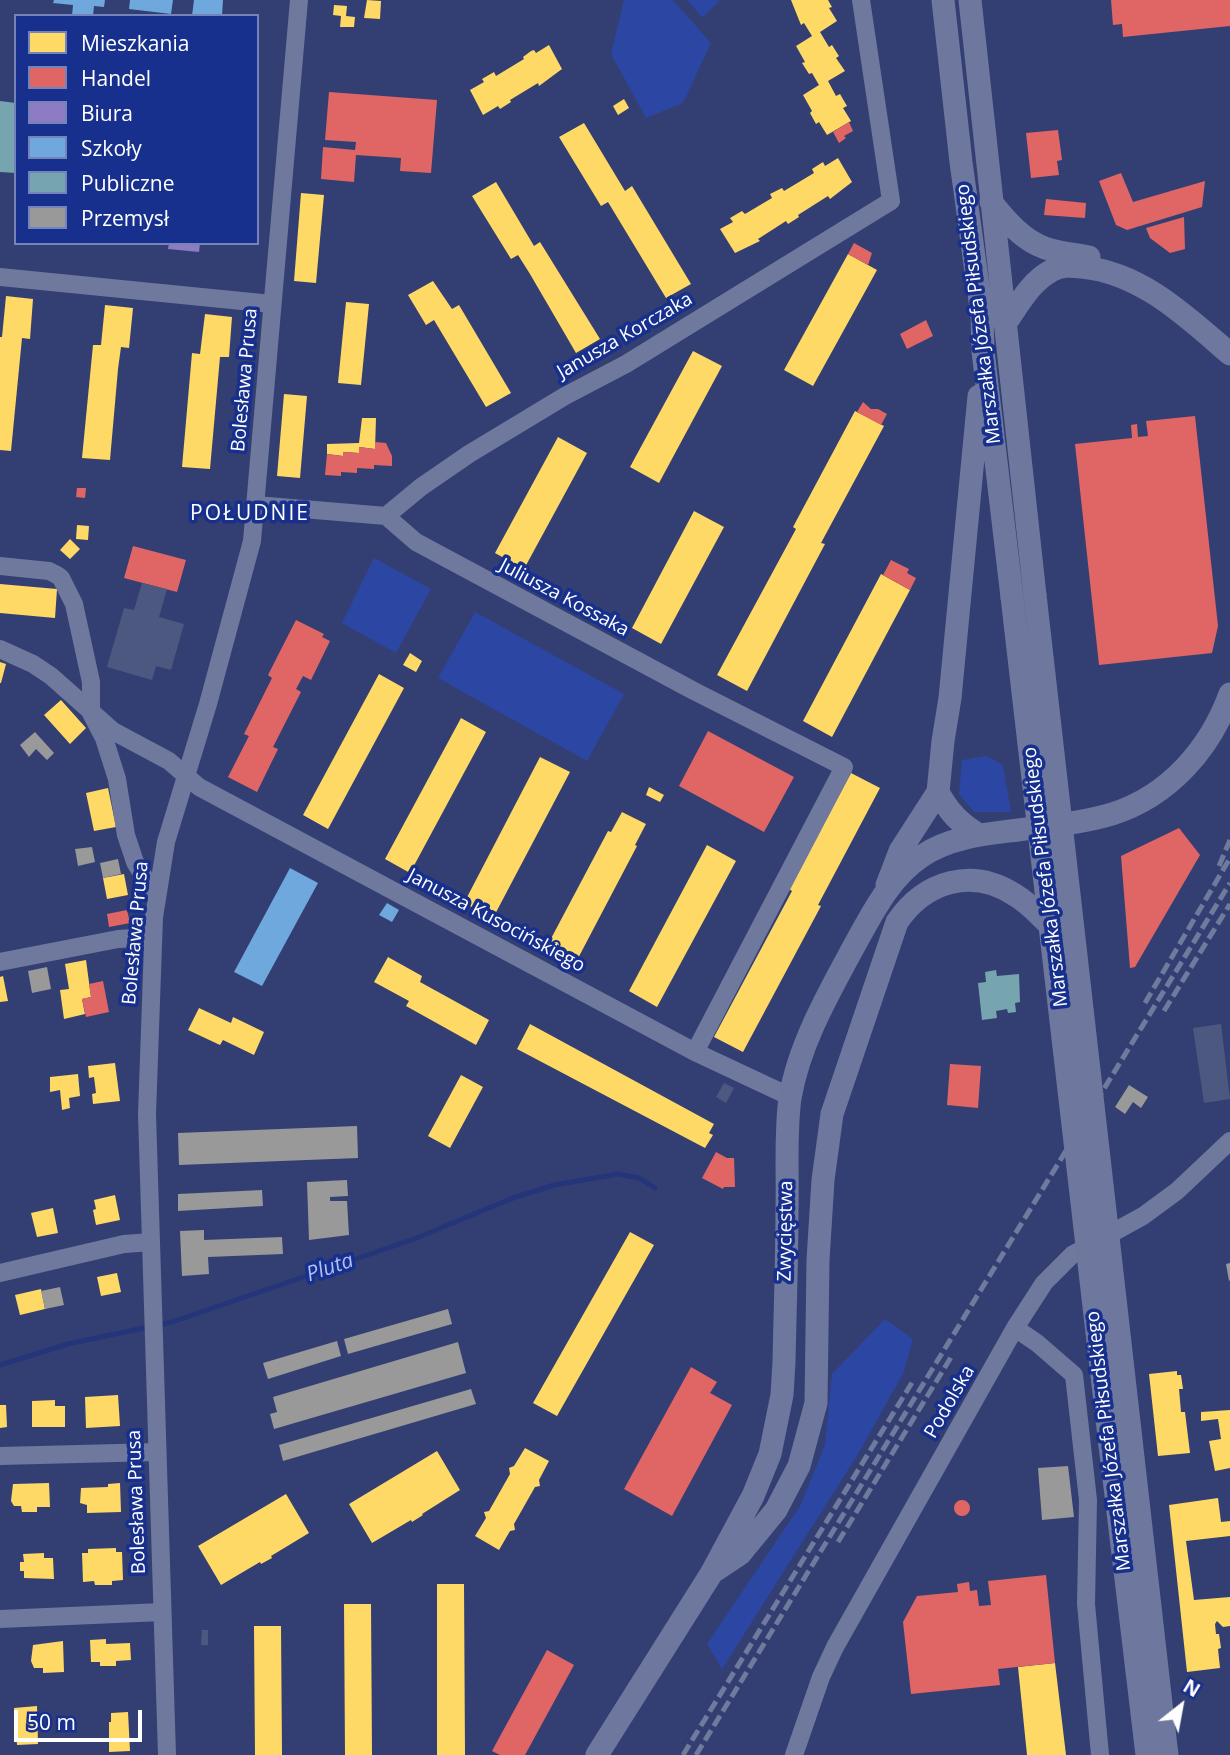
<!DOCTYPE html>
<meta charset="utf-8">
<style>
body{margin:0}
#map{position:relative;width:1230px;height:1755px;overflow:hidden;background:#333f72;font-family:"Open Sans",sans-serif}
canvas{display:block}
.legend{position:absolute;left:14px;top:14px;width:245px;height:231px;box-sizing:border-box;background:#18308d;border:2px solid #7483bb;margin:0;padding:9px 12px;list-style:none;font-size:21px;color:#fff}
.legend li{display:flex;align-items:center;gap:14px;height:35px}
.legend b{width:35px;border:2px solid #7483bb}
.north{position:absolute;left:1146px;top:1671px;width:70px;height:70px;-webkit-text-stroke:5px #18308d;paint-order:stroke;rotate:31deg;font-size:19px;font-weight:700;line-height:28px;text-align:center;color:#fff}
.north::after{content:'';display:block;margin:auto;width:24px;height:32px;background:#fff;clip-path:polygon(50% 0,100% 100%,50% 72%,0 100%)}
.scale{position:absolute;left:14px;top:1710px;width:128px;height:32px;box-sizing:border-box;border:4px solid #fff;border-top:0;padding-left:9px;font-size:21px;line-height:24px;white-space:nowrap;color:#fff;-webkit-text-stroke:5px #18308d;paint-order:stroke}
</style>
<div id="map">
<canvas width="1230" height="1755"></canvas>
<ul class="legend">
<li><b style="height:19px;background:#ffd966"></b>Mieszkania</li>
<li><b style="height:19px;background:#e06666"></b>Handel</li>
<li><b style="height:19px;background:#8e7cc3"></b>Biura</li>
<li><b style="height:19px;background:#6fa8dc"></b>Szkoły</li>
<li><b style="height:19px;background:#76a5af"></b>Publiczne</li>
<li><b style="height:19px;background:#999"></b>Przemysł</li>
</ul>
<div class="north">N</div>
<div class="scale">50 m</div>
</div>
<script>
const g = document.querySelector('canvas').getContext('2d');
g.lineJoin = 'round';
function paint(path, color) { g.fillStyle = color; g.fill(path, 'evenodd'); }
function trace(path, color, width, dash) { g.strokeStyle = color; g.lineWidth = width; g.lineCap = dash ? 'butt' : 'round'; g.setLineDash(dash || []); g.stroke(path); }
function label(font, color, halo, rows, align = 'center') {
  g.font = font + ' "Open Sans",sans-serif'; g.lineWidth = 7; g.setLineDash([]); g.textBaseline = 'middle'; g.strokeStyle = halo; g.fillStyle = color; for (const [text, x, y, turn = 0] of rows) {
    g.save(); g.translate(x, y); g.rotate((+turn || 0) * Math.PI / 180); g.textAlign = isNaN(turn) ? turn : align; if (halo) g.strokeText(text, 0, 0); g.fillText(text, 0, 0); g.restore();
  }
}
paint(new Path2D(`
 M624,0H673L711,43L683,103L646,118L611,54Z
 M687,0H717L719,2L702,17Z
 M374,558L431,589L396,653L342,623Z
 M475,612L624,694L587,761L438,678Z
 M986,756L1003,765L1011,812H974L959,794L962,760Z
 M885,1319L913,1339L904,1372L858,1454L722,1669L707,1644L800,1506L825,1445L832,1374Z`), '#2c46a3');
paint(new Path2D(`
 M367,0L381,1L380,19L364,18Z
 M791,0H828L832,7L829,8L837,21L820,32L829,47L832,45L837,53L839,56L836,58L845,71L828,81L836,96L840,94L847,106L843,108L851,121L827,135L819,122L816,124L810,113L812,111L803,95L819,85L812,73L809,74L802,63L805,62L796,46L812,36L804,23L801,25Z
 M334,5L347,6L346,16L355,17L354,27H340L341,16L333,15Z
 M549,45L562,69L539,86L538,83L510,100L511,102L500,109L498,106L483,115L470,90L484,82L482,79L494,72L496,76L524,59L523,57L531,51L534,50L536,53Z
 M624,99L629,108L618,115L613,106Z
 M584,123L625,191L632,186L691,284L666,298L608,202L601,206L559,137Z
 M838,158L852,182L830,199L828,196L798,215L799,217L788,224L786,221L758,239L760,241L735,253L720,229L733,222L730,218L742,211L745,214L772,198L770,194L782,188L784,191L814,173L812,169L823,162L825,166Z
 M496,182L534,246L540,242L600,339L576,353L530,274L518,255L511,259L472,196Z
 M301,193L324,195L316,283L294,281Z
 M848,254L877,270L813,386L784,370Z
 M433,281L452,309L459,305L511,393L486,407L434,320L426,325L408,295Z
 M6,296L33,299L30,339L22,338L11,451L0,450V337H2Z
 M346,302L369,304L361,385L338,383Z
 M105,305L133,308L129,348L121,347L118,369L110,460L82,458L93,345H101Z
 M205,314L232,317L229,357H220L210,469L182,467L192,353L200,354Z
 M693,351L722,366L659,483L630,467Z
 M284,394L307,396L300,478L277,476Z
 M855,411L884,426L821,543L825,544L747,691L717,675L796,529L793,527Z
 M362,418H376L375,449L359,447V453L343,452V456L327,454V444L359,443Z
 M558,437L587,453L524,569L495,553Z
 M694,511L724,527L661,644L632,628Z
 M77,525L89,526L88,540L76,539Z
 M70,539L80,549L70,559L60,550Z
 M881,574L910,590L832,737L803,721Z
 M0,584L57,589L55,618L0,613Z
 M410,653L422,661L416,672L403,665Z
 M0,662L6,664L1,683H0Z
 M379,674L404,688L328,829L303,815Z
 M61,700L86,728L70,744L44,715Z
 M461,718L486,732L410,873L385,859Z
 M540,757L570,772L493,918L464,903Z
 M851,773L880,788L818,905L821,906L743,1052L714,1037L792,891L789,889Z
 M649,787L664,795L660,802L646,795Z
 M108,788L116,827L94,831L86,793Z
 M622,812L646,824L635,845L637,846L575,964L546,948L608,831L611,832Z
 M707,845L736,861L657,1007L629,991Z
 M124,874L128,895L107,899L103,878Z
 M388,957L422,976L420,982L489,1020L476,1045L406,1006L409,1001L374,982Z
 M86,960L91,997L82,999L85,1014L64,1019L60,990L69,989L65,964Z
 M3,976L8,1001L0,1002V977Z
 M199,1008L231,1023L233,1017L264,1032L254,1055L223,1040L220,1045L188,1030Z
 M530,1024L714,1124L709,1133L713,1135L705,1148L517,1049Z
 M115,1063L120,1101L93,1104L92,1094L96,1093L94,1077L89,1078L88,1066Z
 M78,1074L80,1096L69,1098L70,1108L62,1110L60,1090L50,1092V1077Z
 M461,1075L483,1087L450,1148L428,1136Z
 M115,1195L120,1220L96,1225L93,1210L96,1209L94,1200Z
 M53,1208L58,1233L37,1237L31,1213Z
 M630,1232L654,1245L557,1416L533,1403Z
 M117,1273L121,1292L101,1296L97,1277Z
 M41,1289L45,1309L20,1315L15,1295Z
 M1177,1371V1375H1181L1183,1389H1179L1181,1412H1185L1190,1453L1158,1456L1149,1374Z
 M118,1395L120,1426L86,1428L85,1397Z
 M55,1400V1406H65V1427H32V1401Z
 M0,1405H6L7,1427L0,1428Z
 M1230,1410V1468L1215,1471L1209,1441L1221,1439L1218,1419L1201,1421V1412Z
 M525,1448L549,1461L539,1480L540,1486L535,1487L514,1524L515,1530L510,1531L499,1550L475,1536L486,1518L484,1512L489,1511L510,1474L509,1468L514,1466Z
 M437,1451L460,1490L422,1514L423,1515L412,1522L411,1520L372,1543L349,1504Z
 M49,1483L50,1507H37V1512H22L21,1506H14L11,1501L13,1484Z
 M120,1483L121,1512L87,1513V1505L80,1503L81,1488L108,1487V1484Z
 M286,1494L309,1533L271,1556L272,1558L261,1564L260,1562L221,1585L198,1546Z
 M1218,1498L1221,1522L1230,1521V1536L1186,1541L1194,1600L1230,1597V1626L1223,1627L1217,1621L1215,1624L1216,1634H1219L1221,1648L1218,1649L1220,1668L1187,1672L1169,1505Z
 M116,1548V1552H122L123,1580L112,1581V1585H95L94,1581L83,1582L82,1553H88V1549Z
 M44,1553V1558H53L54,1579L24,1578V1571H20V1562H24L23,1554Z
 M437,1584H464L465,1755H437Z
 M344,1604H371L372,1755H345Z
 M254,1626H281L282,1755H255Z
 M106,1639V1644L130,1643L131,1660L116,1661V1666H100V1662H91L90,1640Z
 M63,1641L64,1672L43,1673V1668H34L31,1661L33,1645Z
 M1055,1663L1066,1755H1027L1018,1667Z
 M37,1706L38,1744L17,1745L14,1708Z
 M128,1712L130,1751L109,1752V1722H111V1713Z`), '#ffd966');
paint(new Path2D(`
 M1111,0H1230V26L1123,37L1122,24L1113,25Z
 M329,92L437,100L431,173L400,171L401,158L356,155L354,182L321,179L323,147L355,150L356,142L325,140Z
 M849,122L853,131L844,136L846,138L839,143L833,132Z
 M1058,130L1062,160L1057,161L1059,175L1031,178L1026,133Z
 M1121,173L1133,202L1205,181L1202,207L1127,230L1116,225L1099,181Z
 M1046,199L1086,203L1085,218L1044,215Z
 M1184,217L1185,249L1170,253L1150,238L1146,228Z
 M854,243L872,253L868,265L848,254Z
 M926,320L933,336L907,349L900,334Z
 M863,402L871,409H878L887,414L881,425L857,412Z
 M1195,416L1218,626L1212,653L1099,665L1075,444L1132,438L1131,425L1137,424L1138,437L1148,436L1146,421Z
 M375,442L386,443L392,456V466L374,465V469L357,468V473L341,472V476L325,475L327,454L343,456V452L359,453V447L375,449Z
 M77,488H86L85,498L76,497Z
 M133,546L186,560L177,592L124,578Z
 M891,560L909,569L907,573L916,578L910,590L883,575Z
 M296,620L324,634L322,637L330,641L311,680L303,676L296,689L301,692L273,747L278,749L257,792L228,777L249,736L244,734L272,678L268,675Z
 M708,731L794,777L764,832L679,786Z
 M1179,828L1200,855L1135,967L1130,968L1121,856Z
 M127,910L130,923L109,927L107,914Z
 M103,981L109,1012L86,1017L82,999L91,997L89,984Z
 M950,1064L981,1066L978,1108L947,1105Z
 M716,1152L727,1158H734L735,1187H724L723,1189L702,1178Z
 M691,1367L717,1382L710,1393L732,1405L672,1516L624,1489Z
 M954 1508a8 8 0 1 1 16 0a8 8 0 1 1-16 0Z
 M1046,1575L1055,1663L998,1669L1000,1685L911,1694L903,1622L917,1596L958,1592L957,1584L969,1582L970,1591L977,1590L979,1606L991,1605L988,1581Z
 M547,1650L574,1665L525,1755H500L492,1751Z`), '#e06666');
paint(new Path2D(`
 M169,243H200L199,252L168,249Z`), '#8e7cc3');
paint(new Path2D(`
 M54,0H105L104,7L94,6L93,16H72L73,5L53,3Z
 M130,0H173L171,14L129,9Z
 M194,0H223L222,16H192Z
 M290,868L318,883L262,986L234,972Z
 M387,903L399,910L392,922L379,915Z`), '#6fa8dc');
paint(new Path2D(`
 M0,101L16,103V173L0,172Z
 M996,970L997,976L1019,974L1020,1002L1015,1003L1016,1012L1008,1013L1007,1009L996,1011L997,1018L982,1020L978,983L986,982L985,972Z`), '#76a5af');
paint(new Path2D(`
 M35,732L54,753L47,760L36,749L29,757L20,745Z
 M92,847L95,862L78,866L75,849Z
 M118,859L121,874L103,878L100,863Z
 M47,967L51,989L32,993L28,971Z
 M1129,1085L1148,1097L1141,1108L1133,1102L1125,1114L1115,1107Z
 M357,1126L358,1158L179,1165L178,1133Z
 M347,1180L348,1196L330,1197V1201H347L349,1235L309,1240L307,1182Z
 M262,1190L263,1206L178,1211V1194Z
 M204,1230V1240L282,1237L283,1254L208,1257L209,1274L182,1276L180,1231Z
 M1230,1263V1280L1229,1281L1226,1264Z
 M60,1287L64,1305L45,1309L41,1291Z
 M448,1309L452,1324L348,1354L344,1339Z
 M337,1341L341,1356L268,1379L263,1363Z
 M458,1342L466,1373L274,1429L270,1414L277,1412L273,1397Z
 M471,1389L476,1404L283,1461L279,1445Z
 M1068,1466L1074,1517L1042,1520L1038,1468Z`), '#999');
trace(new Path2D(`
 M0,1365L68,1344L172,1322L414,1239L513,1198L554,1185L618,1174L639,1178L655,1188`), '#24357a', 5);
paint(new Path2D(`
 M142,583L167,589L159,617L184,624L171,670L156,666L152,680L107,667L124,608L134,610Z
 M1221,1024L1230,1099L1204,1103L1193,1028Z
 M724,1083L734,1088L726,1103L716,1097Z
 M202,1630H208V1645H201Z`), '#4d5881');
trace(new Path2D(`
 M0,277L272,304
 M256,505L386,516L416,542L694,691L844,767L695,1052
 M386,516L421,487L469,454L565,396L626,364L891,201L861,0
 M0,566L49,571L57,575L61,578L74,604L91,682V713L104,738L117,779L126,835L135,862L156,897
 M0,649L33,664L51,676L113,731L169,761L199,787L695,1052L791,1097
 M0,962L118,939L152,937
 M0,1273L124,1244L151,1242
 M1015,1328L1037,1343L1074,1375L1088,1500L1086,1604L1100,1755
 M0,1456L157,1452
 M0,1619L162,1612
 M167,1755L147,1114L154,917L166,842L208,704L252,541L299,0
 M794,1755L821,1677L835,1647L1015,1328L1044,1283L1072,1255L1143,1216L1177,1191L1230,1141`), '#6f799e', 18);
trace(new Path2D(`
 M943,0L961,162L982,315L983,351L1012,597
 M970,0L1035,595
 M991,202C1006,220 1022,240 1045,248C1059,253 1075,254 1089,257
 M1005,324C1018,306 1030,282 1051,271C1060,265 1071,266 1082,267C1142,273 1187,317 1230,354
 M938,792C949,812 959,823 979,835
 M887,885L900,851L938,792L943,741L950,698L979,396
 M1110,1445L1147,1755
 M716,1570L740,1554L776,1510L799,1466L816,1403L818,1260L823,1180L832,1114L897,922C925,881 972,867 1015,895C1029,903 1040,916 1052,927
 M1163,1721L1167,1755
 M597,1755L711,1574L753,1496L770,1454L782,1395L784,1362C785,1311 787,1260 787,1209C788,1172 785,1135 790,1098C799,1045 828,994 853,948C872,914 889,878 922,856C950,837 986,834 1018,830C1049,826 1082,823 1112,814C1169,796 1210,749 1230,694`), '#6e779d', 23);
trace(new Path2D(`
 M1219,866L1230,840
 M1145,1003L1230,858
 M1164,1011L1230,904
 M838,1542L953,1354
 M683,1755L913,1381
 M696,1755L1230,883`), '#707a9d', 5, [12, 5]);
trace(new Path2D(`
 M1035,595L1163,1721
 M1012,597L1110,1445`), '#6e779d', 23);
label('19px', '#fff', '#18308d', [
 ["Marszałka Józefa Piłsudskiego",979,314,-97],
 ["Janusza Korczaka",625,336,-30],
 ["Bolesława Prusa",245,380,-85],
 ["Juliusza Kossaka",564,598,28],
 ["Marszałka Józefa Piłsudskiego",1046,877,-97],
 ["Janusza Kusocińskiego",496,921,28],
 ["Bolesława Prusa",136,933,-85],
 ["Zwycięstwa",786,1231,-89],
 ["Podolska",950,1402,-60],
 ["Marszałka Józefa Piłsudskiego",1109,1441,-97],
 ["Bolesława Prusa",137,1502,-92]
]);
g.letterSpacing = '2px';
label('21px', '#fff', '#18308d', [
 ["POŁUDNIE",250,514]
]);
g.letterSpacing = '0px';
label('italic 21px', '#b0bff5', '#18308d', [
 ["Pluta",330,1268,-19]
]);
</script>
